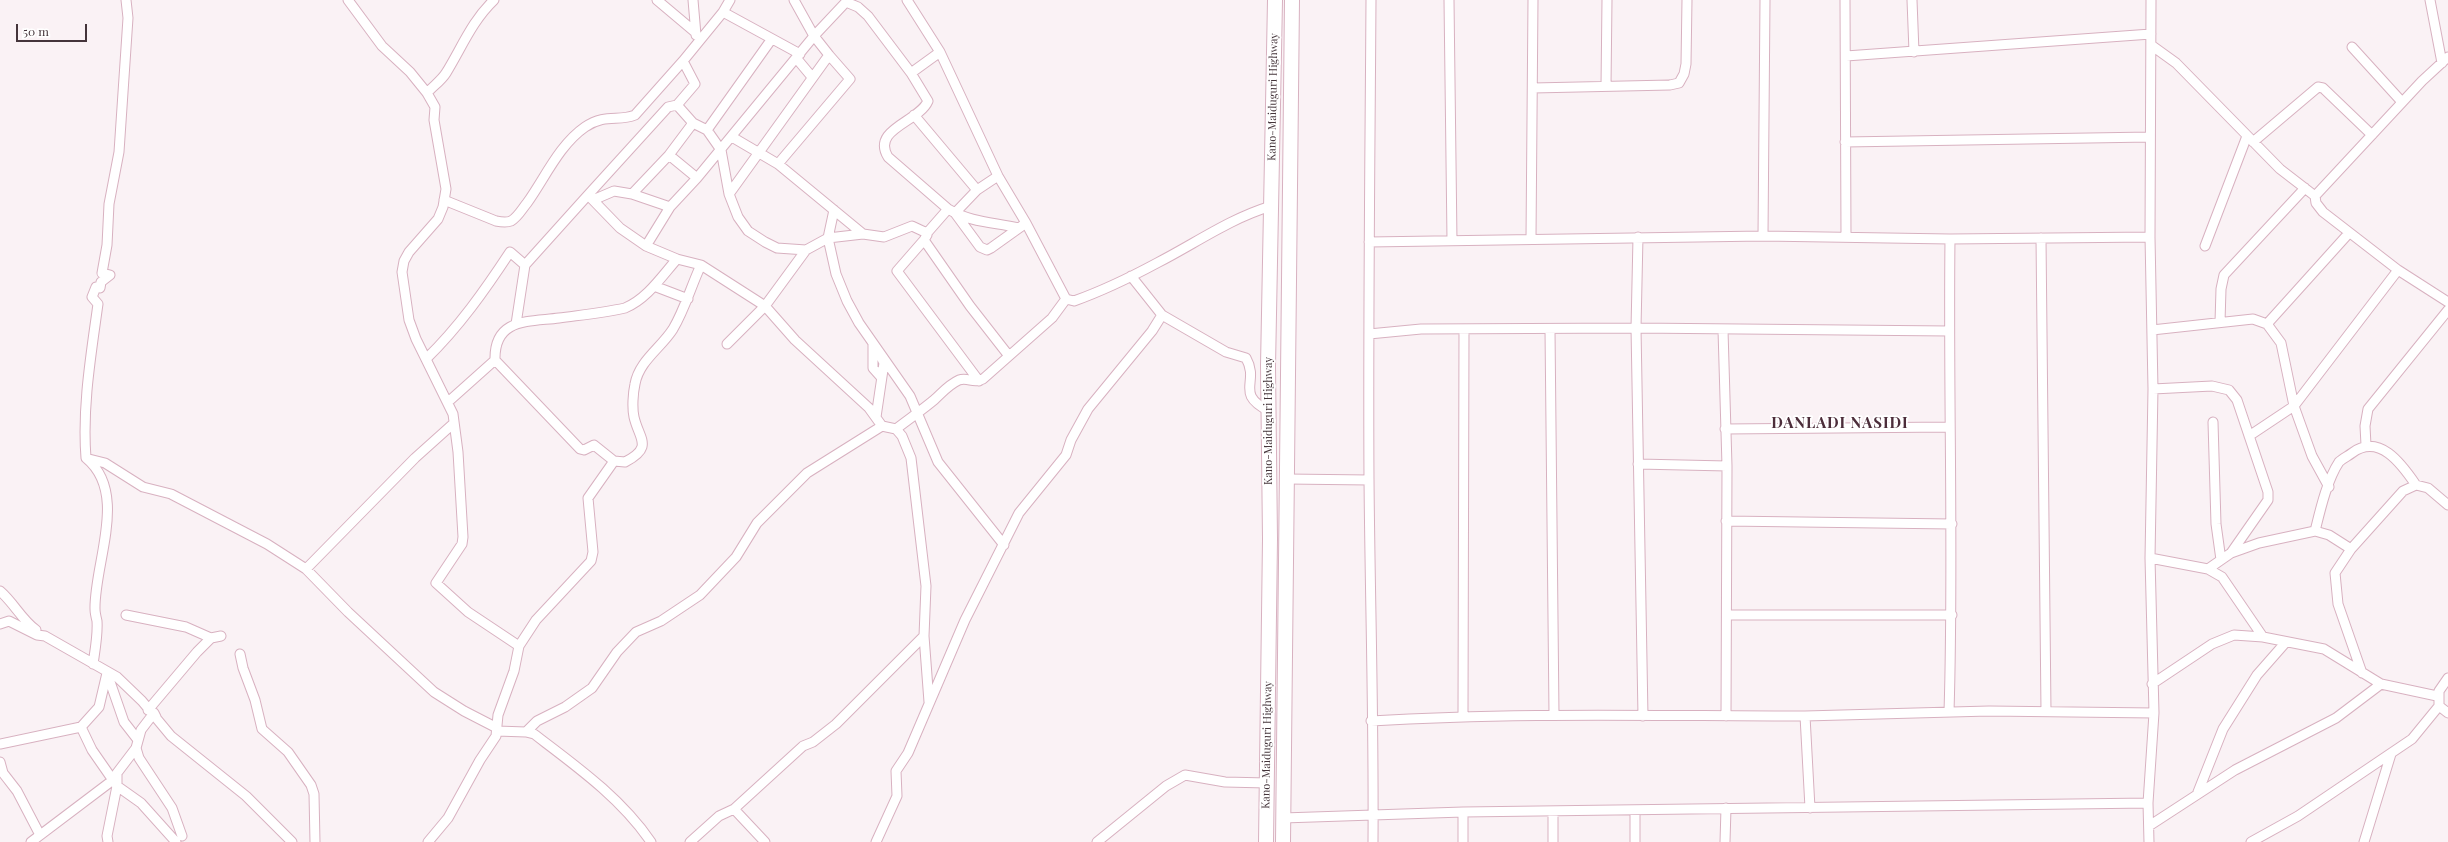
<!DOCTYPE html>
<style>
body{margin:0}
#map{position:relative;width:2448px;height:842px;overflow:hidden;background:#faf2f5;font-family:"Playfair Display",serif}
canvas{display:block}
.scale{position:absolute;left:16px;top:24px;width:71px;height:18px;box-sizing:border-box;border:2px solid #44343a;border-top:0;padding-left:5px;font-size:12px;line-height:14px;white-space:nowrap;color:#44343a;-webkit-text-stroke:3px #fff;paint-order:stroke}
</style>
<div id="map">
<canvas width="2448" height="842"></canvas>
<div class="scale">50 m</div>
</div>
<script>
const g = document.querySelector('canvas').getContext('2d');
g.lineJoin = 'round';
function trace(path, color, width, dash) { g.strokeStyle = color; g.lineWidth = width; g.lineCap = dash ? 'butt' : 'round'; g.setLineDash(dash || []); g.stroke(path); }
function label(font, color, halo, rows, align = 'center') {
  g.font = font + ' "Playfair Display",serif'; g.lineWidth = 3.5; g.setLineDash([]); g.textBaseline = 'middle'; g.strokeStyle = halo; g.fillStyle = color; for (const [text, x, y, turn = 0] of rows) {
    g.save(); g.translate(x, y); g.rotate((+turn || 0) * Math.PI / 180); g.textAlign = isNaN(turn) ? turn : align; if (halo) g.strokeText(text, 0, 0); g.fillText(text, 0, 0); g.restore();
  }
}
const minor = new Path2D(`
 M348,0L382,46L410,72L427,93L435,107L434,120L446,189L443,207L438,219L409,252L404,261L402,272L409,320L416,339L453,414L458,452L463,537L462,544L436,583L468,612L519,646
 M657,0L695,32
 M693,0L696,35
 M907,0L940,52L998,176L1026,223L1066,299L1074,301C1102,291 1131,277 1157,263C1196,243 1229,219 1271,206
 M1371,0C1370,159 1368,319 1369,478C1370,599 1374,721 1373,842
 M1449,0L1452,240
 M1845,0L1846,237
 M1912,0L1914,52
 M2430,0L2442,63
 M723,12L800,54
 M2151,45L2176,63L2280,169L2315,196L2316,203L2323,212L2398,270L2448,302
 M2352,47L2402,102
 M1846,56L2151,34
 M797,59L812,77
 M683,61L695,84L677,105L693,123L707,130L721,150L729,194L738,217L748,231L765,242L777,248L806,250L828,238L863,234L884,237L912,226L927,233L948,209C972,223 993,222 1019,228L1026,223
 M911,73L928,101C919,122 871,129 888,157L948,209
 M1606,86L1607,0
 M1533,88L1670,85L1679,83L1684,74L1686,64L1687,0
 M427,93C433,86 441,81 446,73C462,47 472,21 494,0
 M914,115L977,190L955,213L980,247L987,250L991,248L1019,228
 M693,123L669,155L697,178
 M707,130L771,40
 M732,137L778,164L863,234
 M1845,142L2150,137
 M2253,142L2318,87L2323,88L2372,135
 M778,164L850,79L829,55
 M977,190L998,176
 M632,194L669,155
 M729,194L829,55L814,36L794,0
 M588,195L668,107L677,105
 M2315,196L2422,81L2448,57
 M444,200L496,221C501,222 506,223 511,221C518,217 522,209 527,203C545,178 559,145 585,127C606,113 618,122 635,115L683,61L723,12L730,0
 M593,200L614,191L632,194L670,207
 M834,210L828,238L836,274L847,301L859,323L910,396L938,462L1004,545
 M927,235L924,240L970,306L1009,356
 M1763,236L1765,0
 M1638,237L1636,328L1643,716
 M1531,238L1533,0
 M2041,238L2046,711
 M924,240L897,271L979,381
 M1369,242L1763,236L1950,239L2150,237
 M646,246L670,207L697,178L814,36L846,2L858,7L868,16L911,73L940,52
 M2205,246L2247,136
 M1131,276L1162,315L1226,352L1246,358C1260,383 1234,393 1269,411
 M654,286L688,299
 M2220,322L2221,289L2224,275L2305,188
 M516,324L525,265
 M2267,324L2349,233
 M1550,330L1554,714
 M1723,330L1727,466L1726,716
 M2152,330L2253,319L2267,324L2281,343L2294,406L2312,456L2329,487
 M1369,334L1421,329L1636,328L1949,331
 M873,343V368L881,377
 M727,344L765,306L806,250
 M426,359C459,327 485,290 510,252L525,265L588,195L620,228L646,246L677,259L701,265L765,306L795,340L869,408L882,426
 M495,360L580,449L584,450L594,445L614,461
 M2153,389L2212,386L2229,390L2237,400L2268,492V500L2231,553
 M448,402L495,360C494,318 528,322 559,318C581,315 603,313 625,308C647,299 662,276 677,259
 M876,417L884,363L881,357
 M2213,422L2216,524L2221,560
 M896,429C909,419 922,410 934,400C942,393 948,385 959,380C968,377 974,384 983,379L1052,318L1066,299
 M1725,429L1949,427
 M2249,436L2294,406L2398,270
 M2366,445L2365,426L2368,409L2448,310
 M89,459L105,463L143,487L171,494L267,544L306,569L348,612L434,692L464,711L497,728
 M1638,464L1727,466
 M1287,479L1369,480
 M1726,521L1952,524
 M2315,531C2320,511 2327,480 2339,462C2342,459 2348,456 2352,453C2379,433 2401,463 2416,485
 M2150,558L2208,569L2222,577L2263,637
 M306,569L415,458L454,423
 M2208,569L2231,553L2259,543L2315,531L2329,535L2351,549
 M0,591C14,603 21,619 36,630
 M126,615L186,627L211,638
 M1727,615H1952
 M0,624L9,621L37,635L45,636L117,677L142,701L171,736L246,796L292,842
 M240,654L243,668L255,700L262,729L288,752L311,785L314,794L315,842
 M93,664C95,650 98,635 97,621C96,617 95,613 95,609C94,563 129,493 86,458C82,407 91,355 98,304L92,297L96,287L100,288L101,282L110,275L102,273L107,245L109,204L119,152L128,18L126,0
 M107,673L124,722L138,740
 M2362,673L2338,604L2335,573L2351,549L2403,491L2416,485L2428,488L2448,505
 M2448,678L2439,691V706L2448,713
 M2152,684L2212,644L2234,635L2263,637L2324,649L2381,684L2437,696
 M148,710L197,652L211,638L221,636
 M1949,712C1954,554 1948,396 1950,239
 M1463,715L1464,329
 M156,717L154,713L141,730L136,748L139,758L172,808L182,836
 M1371,721C1516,712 1660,716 1805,716
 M81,727L92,750L117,786L141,803L176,842
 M497,731L526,732L534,734C576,766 621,798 651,842
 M526,732L537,721L565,707L592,688L617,652L636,632L661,621L700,595L736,557L757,523L807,473L882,426L896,429L902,436L911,458L926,586L924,636L929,702
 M0,744L81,727L99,707L107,673
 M0,762L3,773L17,791L40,835
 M2198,792L2223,729L2257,675L2286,642
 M1810,808L1805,716L1989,711L2154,713
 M734,809L765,842
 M1635,811V842
 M1463,812V842
 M1283,818L1463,812L2148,803
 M2149,826L2235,770L2336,718L2381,684
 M31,842L113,780L117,773
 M108,842L107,836L117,786V773L136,748
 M428,842L448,818L480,760L496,736L498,715L514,671L519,646L536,620L591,561L593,552L588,498L614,461L625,462C654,447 639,439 634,417C632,408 633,393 635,384C639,361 661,348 673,329C685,309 691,286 701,265
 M690,842L719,816L734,809L803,746L813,742L836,724L924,636
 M876,842L897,796L896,771L908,753L965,620L1019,513L1066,455L1071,440L1088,409L1152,331L1162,315
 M1097,842L1166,786L1185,775L1225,782L1267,783
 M1553,842V811
 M1725,842L1726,808
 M2149,842L2148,803L2154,713L2150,558L2153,389L2150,237L2151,0
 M2251,842L2298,816L2412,739L2439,706
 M2364,842L2391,754`);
const highway = new Path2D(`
 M1266,842L1270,539L1268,366L1275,0
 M1283,842L1292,0`);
trace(minor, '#d8b1c0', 11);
trace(highway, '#d8b1c0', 16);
trace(minor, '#fff', 9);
trace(highway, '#fff', 14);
label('11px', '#44343a', '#fff', [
 ["Kano-Maiduguri Highway",1273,97,-89],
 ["Kano-Maiduguri Highway",1269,421,-90],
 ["Kano-Maiduguri Highway",1267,745,-89]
]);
g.letterSpacing = '1px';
label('bold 15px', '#4c2d3a', '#fff', [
 ["DANLADI NASIDI",1840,423]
]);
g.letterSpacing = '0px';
</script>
